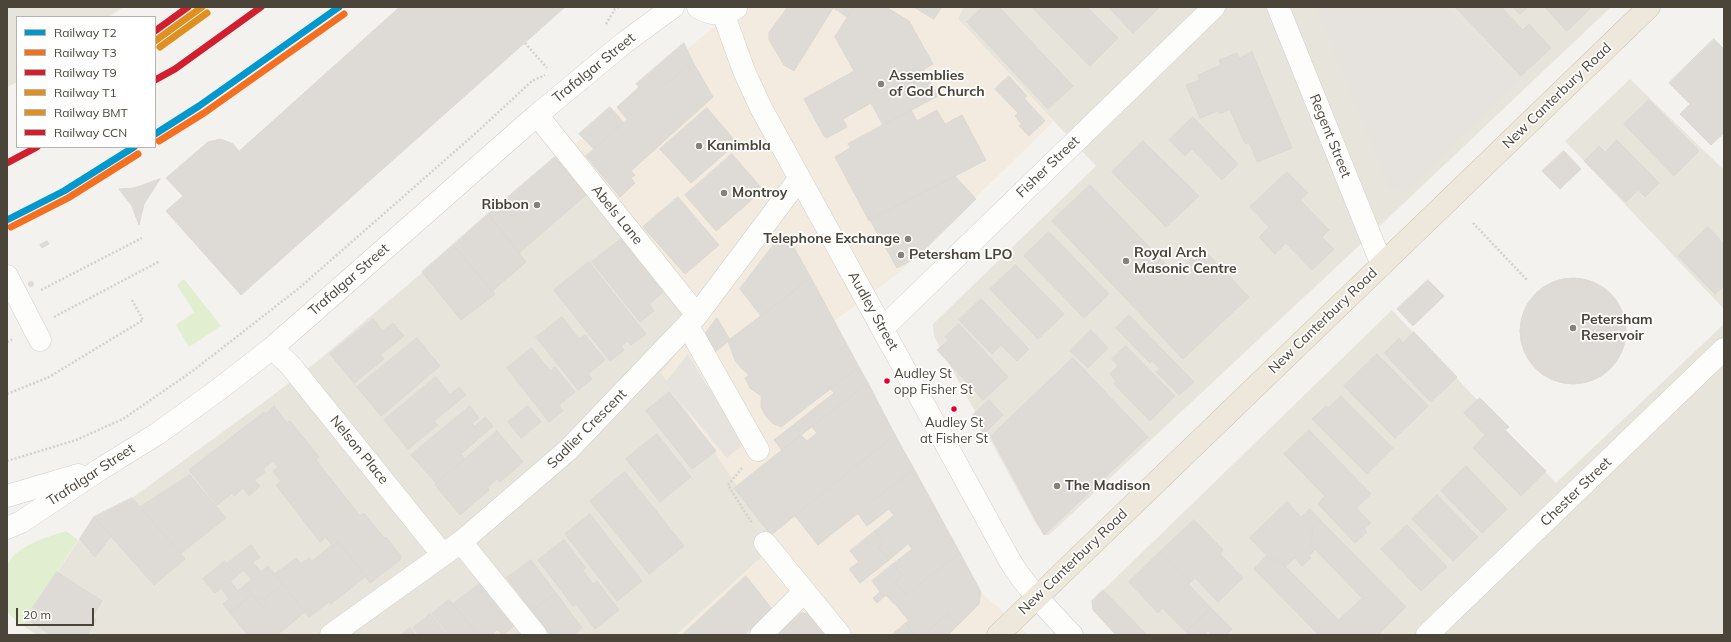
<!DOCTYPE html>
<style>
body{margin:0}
#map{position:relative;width:1731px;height:642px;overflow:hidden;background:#f4f2ee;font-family:Mulish,sans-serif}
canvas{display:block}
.frame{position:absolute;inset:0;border:8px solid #4b4439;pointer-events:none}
.legend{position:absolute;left:16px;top:16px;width:140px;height:132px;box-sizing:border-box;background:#fff;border:1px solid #b7b4b0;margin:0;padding:5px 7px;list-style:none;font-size:12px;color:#4b4439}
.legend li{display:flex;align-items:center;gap:8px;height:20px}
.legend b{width:20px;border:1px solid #b7b4b0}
.scale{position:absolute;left:16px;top:608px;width:78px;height:18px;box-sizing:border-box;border:2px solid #4b4439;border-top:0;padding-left:5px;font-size:12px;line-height:14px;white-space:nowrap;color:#4b4439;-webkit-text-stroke:3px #fff;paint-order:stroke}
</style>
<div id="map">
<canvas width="1731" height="642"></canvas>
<div class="frame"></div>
<ul class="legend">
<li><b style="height:5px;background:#0098cd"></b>Railway T2</li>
<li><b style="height:5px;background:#f37021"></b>Railway T3</li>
<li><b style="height:5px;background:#d11f2f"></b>Railway T9</li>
<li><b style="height:5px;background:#df9020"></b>Railway T1</li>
<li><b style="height:5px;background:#df9020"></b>Railway BMT</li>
<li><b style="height:5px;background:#d11f2f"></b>Railway CCN</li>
</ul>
<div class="scale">20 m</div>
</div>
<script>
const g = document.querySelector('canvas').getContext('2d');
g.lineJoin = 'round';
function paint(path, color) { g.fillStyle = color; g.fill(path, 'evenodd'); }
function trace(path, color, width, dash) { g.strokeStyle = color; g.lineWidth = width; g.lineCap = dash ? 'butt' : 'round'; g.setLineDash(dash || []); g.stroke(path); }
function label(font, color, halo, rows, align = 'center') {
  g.font = font + ' Mulish,sans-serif'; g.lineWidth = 3.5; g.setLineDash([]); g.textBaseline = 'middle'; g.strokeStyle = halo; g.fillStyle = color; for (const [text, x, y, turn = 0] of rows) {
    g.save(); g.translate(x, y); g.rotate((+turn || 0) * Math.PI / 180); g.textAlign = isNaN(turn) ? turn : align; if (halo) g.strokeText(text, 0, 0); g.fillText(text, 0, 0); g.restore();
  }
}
paint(new Path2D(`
 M7,7H123L109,17H17V82L7,87Z
 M963,7H1611L1347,257L1049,535H1044L1035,522L934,336L933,324L1096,166L958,19Z
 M1630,79L1724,170V309L1565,141Z
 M571,147L710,312L776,544L676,635H37L22,625L94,517L132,498L272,396L320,359Z
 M1392,310L1556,483L1724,324V635H1116L1093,610L1092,601Z`), '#e7e4dc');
paint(new Path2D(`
 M737,7H963L958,19L1054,121L900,272L834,321L981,592L1028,635H676L776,544L661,373L710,311L571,147Z`), '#f3ebdf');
paint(new Path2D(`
 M184,279L221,326L189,347L176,325L194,312L177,285Z
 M66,531L78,540L22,625L10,615L7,611C7,600 5,576 7,567C13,546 48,537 66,531Z`), '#e1eecf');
paint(new Path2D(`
 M1316,7H1447L1518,80L1404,192L1389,189Z
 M688,354L743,444L727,458L665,383Z`), '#e6e3df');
const building = new Path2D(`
 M400,7H565L241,295L166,211L183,196L166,178L208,142L220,139L226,141L233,144L239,151Z
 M788,7L833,8L794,71L784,65L769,40V33Z
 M832,7H854L848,17Z
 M854,7H886L909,21L933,64L923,70L938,96L883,125L871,103L843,119L847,127L827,138L824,136L804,99L854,71L835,37Z
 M914,7H942L934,19Z
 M983,7H999L1073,86L1048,109L967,22Z
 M1032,7H1087L1118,38L1090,66Z
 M1109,7H1160L1133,33Z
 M1458,7H1501L1523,30L1529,24L1551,48L1521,76L1456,8Z
 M1513,7H1528L1520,14Z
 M1545,7H1592L1567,31Z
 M1714,39L1724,49V133L1711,145L1680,114L1690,104L1669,83Z
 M684,43L693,62L627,119L617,107L639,87L636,84Z
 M1252,52L1292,148L1257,162L1249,142L1245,144L1230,109L1219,114L1218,111L1200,118L1186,85L1200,80L1198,75L1221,65L1219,60L1237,53L1239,58Z
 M693,62L713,97L631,171L635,175L631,178L635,183L620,197L586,156Z
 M1009,76L1027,96L1024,98L1045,121L1029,136L1019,126L1022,124L1015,116L1018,113L995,89Z
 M1649,100L1699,151L1674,176L1624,124Z
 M610,107L624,123L594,149L579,134Z
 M707,108L737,143L691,183L660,149Z
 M911,110L917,121L937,110L945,124L962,115L986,160L869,221L835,157L850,148L848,144Z
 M1193,117L1238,164L1222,180L1192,149L1185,156L1169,140Z
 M1617,140L1659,183L1645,197L1638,190L1626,202L1584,161L1599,146L1605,152Z
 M1143,141L1199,196L1166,227L1112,172Z
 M1564,151L1581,169L1560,189L1542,171Z
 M732,154L763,190L716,231L685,195Z
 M555,157L586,195L519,253L488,214Z
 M1287,172L1308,193L1300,200L1329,230L1322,237L1334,249L1312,270L1286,243L1275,254L1259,237L1269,227L1250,207Z
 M955,176L976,199L916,258L897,268L870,220Z
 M160,179L144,204L139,225L132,206L119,189L134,188Z
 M1090,185L1175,274L1202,248L1249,297L1183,359L1052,221Z
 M678,197L719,245L685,274L643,227Z
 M488,214L526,262L492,291L453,245Z
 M1708,227L1724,244V286L1715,294L1678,256Z
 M1049,232L1109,294L1084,318L1024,256Z
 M781,235H787L811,278L761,316L740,289Z
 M621,239L663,292L649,304L654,311L640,322L592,262Z
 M47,241L49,244L42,248L40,245Z
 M453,245L495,294L461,320L422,272Z
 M589,262L646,334L631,345L628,341L621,346L624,350L610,361L554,290Z
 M1016,265L1064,314L1038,339L990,289Z
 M1520 331a53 53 0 1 1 106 0a53 53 0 1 1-106 0Z
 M811,278L859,367L781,427L772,423L765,415L761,407V396L750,388L745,378L749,375L741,368L735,360L728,341Z
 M1428,280L1444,296L1413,326L1397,309Z
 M28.5 284a2.5 2.5 0 1 1 5 0a2.5 2.5 0 1 1-5 0Z
 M981,299L1029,349L1017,361L1001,345L992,354L959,320Z
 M1129,315L1194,382L1179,395L1156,372L1160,369L1152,361L1150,363L1116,328Z
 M562,317L579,339L585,335L605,360L588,374L592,379L578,390L536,337Z
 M717,318L730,340L715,352L705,334Z
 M373,319L383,331L393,323L404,336L380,355L384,359L354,383L330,354Z
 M959,324L1008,377L983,400L937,350L949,340L945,337Z
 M1091,330L1108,348L1088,368L1070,351Z
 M1414,332L1457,377L1431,402L1384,353L1399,338L1403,343Z
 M417,338L440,366L381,416L357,387Z
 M1126,346L1175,396L1150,421L1114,384L1116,381L1110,374L1118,366L1112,359Z
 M532,348L550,371L555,367L575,392L559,405L563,411L549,422L507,368Z
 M1377,354L1428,406L1395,438L1344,386Z
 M1073,358L1148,437L1044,535L991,436Z
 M859,367L868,383L782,450L774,440L834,393L831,389Z
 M436,377L450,395L459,387L466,395L434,421L438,425L408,449L384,420Z
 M868,383L895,435L771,535L734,488L801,435L807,441L817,433L812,427Z
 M669,392L716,451L692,469L646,411Z
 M1341,396L1393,448L1367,474L1312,419L1326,406L1328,408Z
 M1480,398L1509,427L1505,430L1546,471L1521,496L1473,448L1485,435L1464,413Z
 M989,400L1003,415L984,434L973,415Z
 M274,406L287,423L290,421L319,457L316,460L360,516L364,513L384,538L386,537L401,556L400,560L370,583L339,542L333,547L326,537L320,542L276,485L281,481L273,471L278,467L273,461L263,469L265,472L254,480L260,486L249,496L243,488L234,496L232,493L217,505L189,470L264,412L265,414Z
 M470,406L479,418L472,424L475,426L485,417L493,426L461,454L465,459L436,483L411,455Z
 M528,406L541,422L521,438L508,422Z
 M1309,430L1371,494L1356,508L1371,523L1364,529L1367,532L1355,543L1318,504L1325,496L1284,454Z
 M497,431L523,462L500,482L497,479L487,487L489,490L460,515L435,485Z
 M657,434L691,477L660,502L626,459Z
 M895,435L914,469L818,545L795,516Z
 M1466,466L1507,509L1482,533L1441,491Z
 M914,469L960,553L906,595L895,582L902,576L893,564L912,549L908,544L889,560L878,547L884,542L875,531L894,515L889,509L867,526L858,514Z
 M625,472L684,546L649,574L590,501Z
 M190,475L226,518L181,553L140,507Z
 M1437,495L1478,537L1453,561L1412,519Z
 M132,498L185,559L154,585L94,517Z
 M1287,502L1301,517L1310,509L1321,521L1313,529L1310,544L1315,550L1309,556L1311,558L1302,566L1295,558L1286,566L1277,558L1273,562L1250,538Z
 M590,514L642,581L617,601L565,534Z
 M94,517L111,536L95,557L80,539Z
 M1194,520L1223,550L1220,554L1243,578L1218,602L1195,578L1191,582L1161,551Z
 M1321,521L1406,607L1378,635H1319L1254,569L1267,555L1273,562L1277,558L1339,620L1362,598L1310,544L1313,529Z
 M1407,525L1447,567L1421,591L1381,549Z
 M875,531L884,542L878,547L889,560L860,583L849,569L859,562L850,551Z
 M564,540L586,568L583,571L593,584L597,581L619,610L595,629L576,604L573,606L538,560Z
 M339,542L366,576L331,604L330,601L309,617L275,574L296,558L301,564L309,558L312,561L332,545L333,547Z
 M251,545L260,557L253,562L261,572L268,566L283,584L263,600L268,606L264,609L245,585L252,580L244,570L237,576L227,564Z
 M1161,551L1191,582L1188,584L1211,608L1186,632L1162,608L1158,613L1129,582Z
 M960,553L981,592L979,604L958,625L948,614L923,635H915L906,623L909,621L895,604Z
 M531,560L556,593L532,611L507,578Z
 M225,561L237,576L230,581L238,591L245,585L252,594L230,613L223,604L229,599L221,588L215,593L203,579Z
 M893,564L902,576L895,582L906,595L894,604L886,595L877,603L873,598L880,592L872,581Z
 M57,572L102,601L92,617L96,620L87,635H51L26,618Z
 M746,576L772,609L744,635H682Z
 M481,583L515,625L503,635L497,630L493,633L495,635H478L453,604Z
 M283,584L305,612L277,635H248L230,613L252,594L264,609L268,606L263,600Z
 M1103,590L1147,635H1116L1093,610L1092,601Z
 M556,593L582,628L573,635H551L532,611Z
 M449,600L453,604L478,635H449L432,614Z
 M1211,608L1232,629L1226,635H1212L1208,631L1204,635H1189L1186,632Z
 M801,613L811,614L828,635H778Z
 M430,614L447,635H419L413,628Z
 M948,614L958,625L948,635H923Z
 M906,623L915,635H892Z
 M410,628L416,635H401Z`);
paint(building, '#dedbd6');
trace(building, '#dcd9d4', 1);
const minor = new Path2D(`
 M698,7C710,15 724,16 736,8
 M1278,7L1382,265
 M723,13L744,71L761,108L1010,561C1024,585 1052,614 1072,635
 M537,115L697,315
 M7,276L40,340
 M688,326L758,450
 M883,328L1214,7
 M272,348L290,365L443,555
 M7,496L78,475
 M7,528L21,522L99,470L157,434L218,390L272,348L537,115L624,43L673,7
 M461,542L536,635
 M765,543L840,635
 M331,635L461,542L568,450L697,315L799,179
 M761,635L804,592
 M1427,635L1724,349`);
const highway = new Path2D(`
 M998,635L1649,7`);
trace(minor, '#d2d0cb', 23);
trace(highway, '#ccbfa9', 23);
trace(new Path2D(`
 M606,24L615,9L619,7
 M525,43L547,68
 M1473,223L1527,280
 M41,290L142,238
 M54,317L160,261
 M7,342L13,339
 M7,394L49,377L143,320L132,300
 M7,461L76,440L123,419L194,370L298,289L477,132L532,81L545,75
 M742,468L728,485L752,523`), '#d3d2cc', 2.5, [2, 2]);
trace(minor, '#fdfdfc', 22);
trace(highway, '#ede8db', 22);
trace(new Path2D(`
 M155,134L199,106L339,7
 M7,220L64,191L134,147`), '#0098cd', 7);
trace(new Path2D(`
 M159,141L204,113L344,14
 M11,227L68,198L138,154`), '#f37021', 7);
trace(new Path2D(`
 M155,80L175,69L261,7
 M7,163L37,147`), '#d11f2f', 7);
trace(new Path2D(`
 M155,41L202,7`), '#df9020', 7);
trace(new Path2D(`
 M160,47L207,13`), '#df9020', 7);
trace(new Path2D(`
 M155,31L188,7`), '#d11f2f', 7);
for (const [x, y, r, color] of [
 [881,84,4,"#868178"],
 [699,146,4,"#868178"],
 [724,193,4,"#868178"],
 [537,205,4,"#868178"],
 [908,239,4,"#868178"],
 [901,255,4,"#868178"],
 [1126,261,4,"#868178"],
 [1573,328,4,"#868178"],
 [887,381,3.5,"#e4002b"],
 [954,409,3.5,"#e4002b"],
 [1057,486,4,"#868178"]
]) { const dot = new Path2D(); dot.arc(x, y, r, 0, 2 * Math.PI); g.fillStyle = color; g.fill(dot); trace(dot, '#fff', 1.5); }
label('13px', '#4b4439', '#fff', [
 ["Audley St",894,374],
 ["opp Fisher St",894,390],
 ["Audley St",954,423,"center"],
 ["at Fisher St",954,439,"center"]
], 'left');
label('14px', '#4b4439', '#fff', [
 ["Trafalgar Street",594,68,-39],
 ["New Canterbury Road",1557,96,-44],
 ["Regent Street",1330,136,68],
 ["Fisher Street",1048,167,-44],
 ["Abels Lane",617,215,51],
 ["Trafalgar Street",349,280,-41],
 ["Audley Street",873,311,61],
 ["New Canterbury Road",1323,321,-44],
 ["Sadlier Crescent",587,429,-45],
 ["Nelson Place",359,450,51],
 ["Trafalgar Street",91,475,-33],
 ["Chester Street",1576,492,-44],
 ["New Canterbury Road",1073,562,-44]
]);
label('bold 14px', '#4b4439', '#fff', [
 ["Assemblies",889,76],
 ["of God Church",889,92],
 ["Kanimbla",707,146],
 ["Montroy",732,193],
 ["Ribbon",529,205,"right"],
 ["Telephone Exchange",900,239,"right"],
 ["Royal Arch",1134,253],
 ["Masonic Centre",1134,269],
 ["Petersham LPO",909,255],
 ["Petersham",1581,320],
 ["Reservoir",1581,336],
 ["The Madison",1065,486]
], 'left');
</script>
